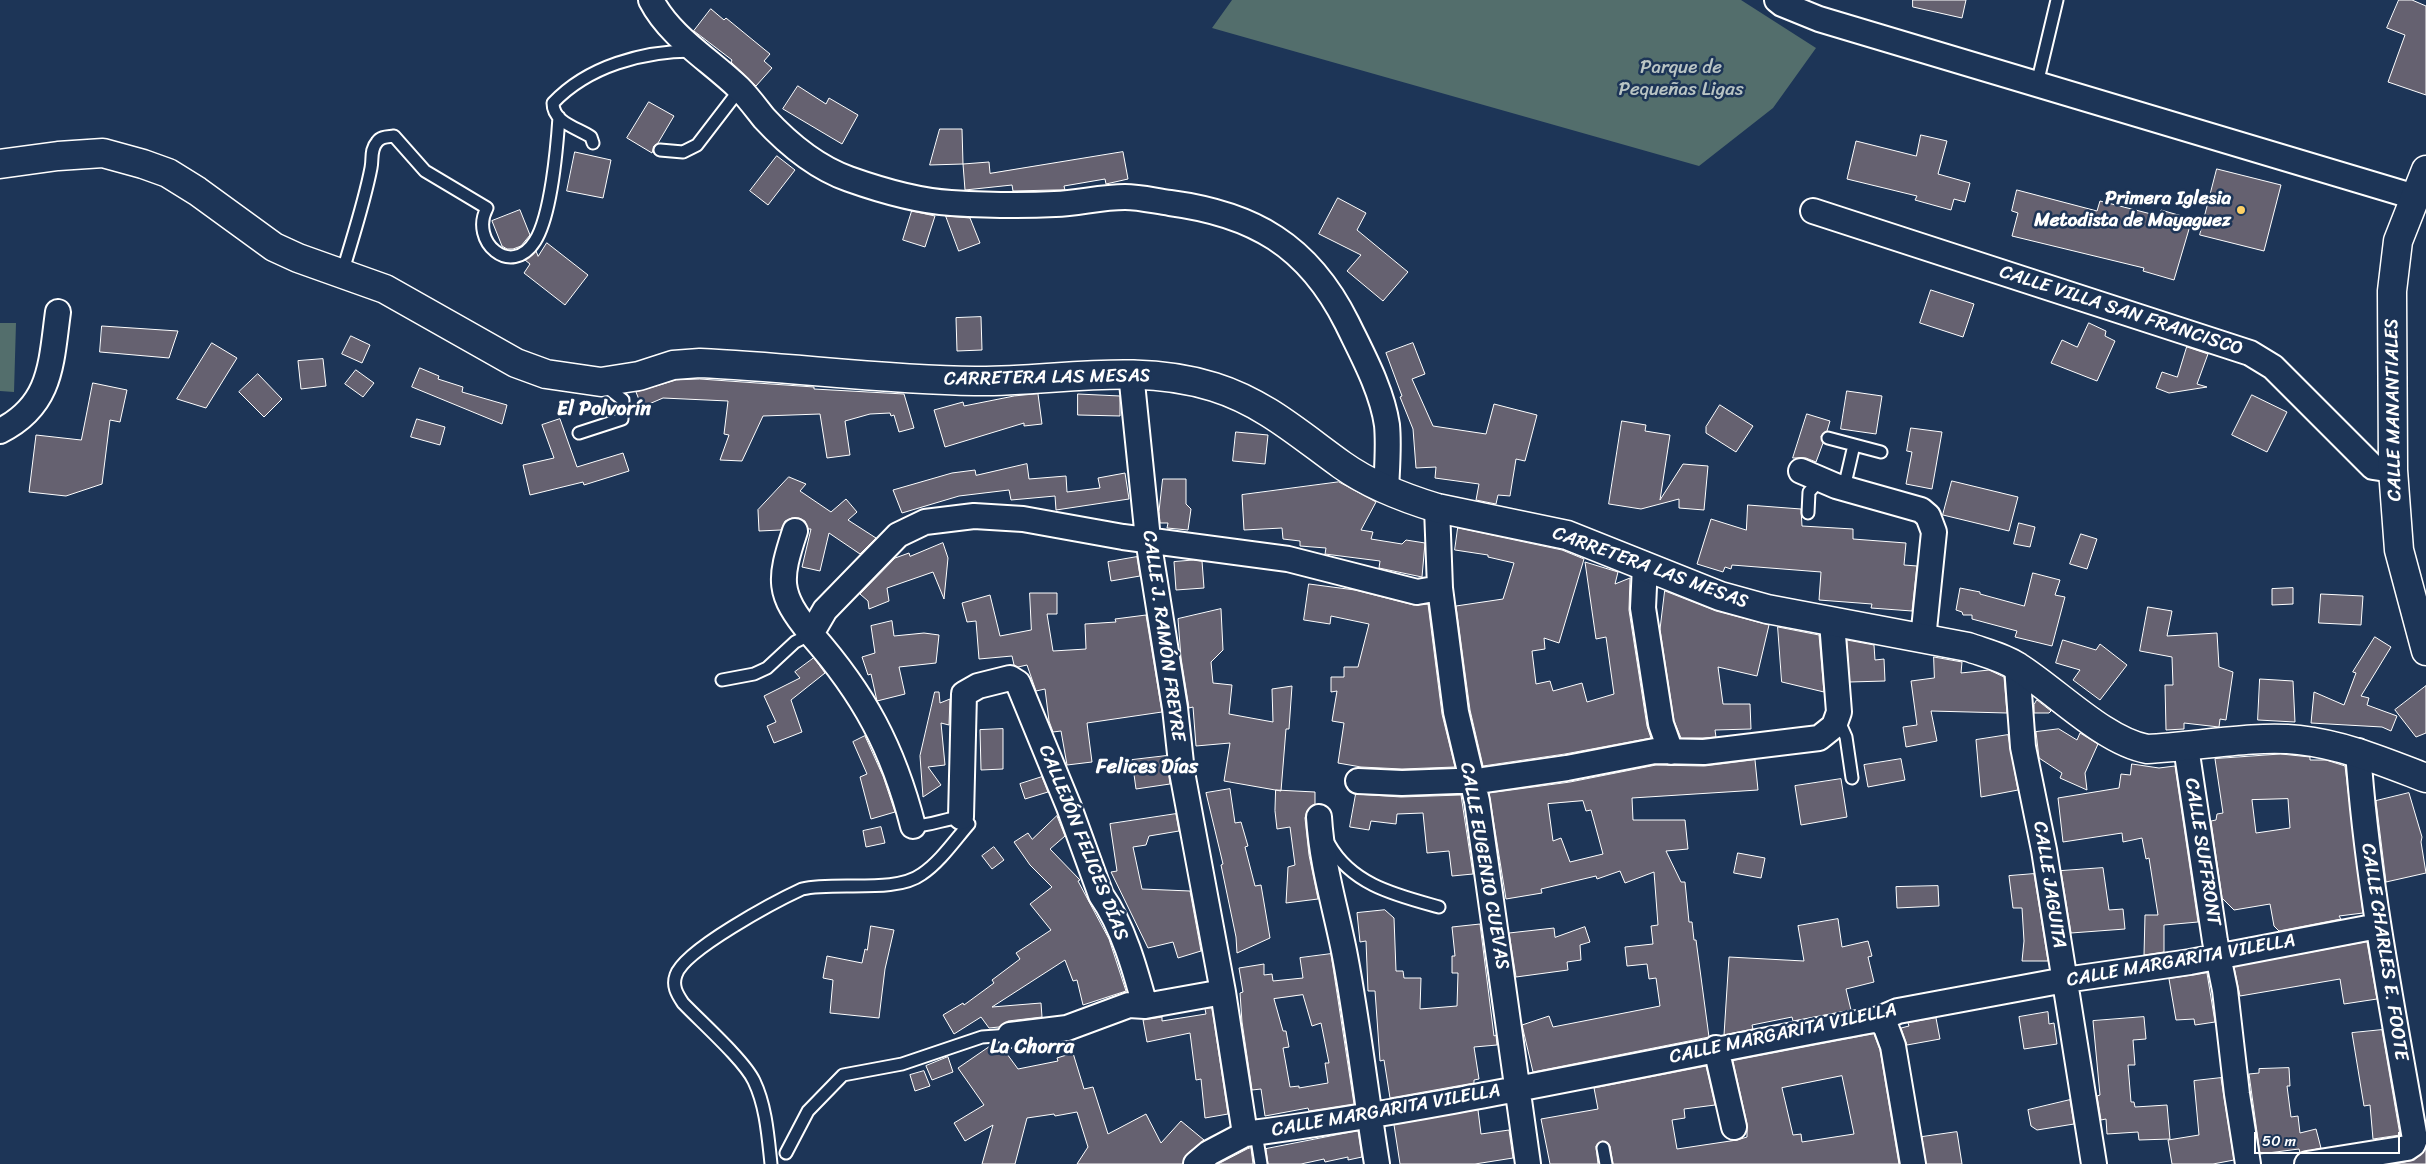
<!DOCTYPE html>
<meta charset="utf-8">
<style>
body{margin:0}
#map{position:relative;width:2426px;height:1164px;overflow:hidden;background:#1d3557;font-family:Sriracha,sans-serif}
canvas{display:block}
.scale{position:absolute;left:2254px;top:1132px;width:146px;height:22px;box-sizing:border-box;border:2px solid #fff;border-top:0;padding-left:6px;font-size:15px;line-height:18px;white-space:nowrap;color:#fff;-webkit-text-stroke:4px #1d3557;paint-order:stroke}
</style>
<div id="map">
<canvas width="2426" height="1164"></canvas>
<div class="scale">50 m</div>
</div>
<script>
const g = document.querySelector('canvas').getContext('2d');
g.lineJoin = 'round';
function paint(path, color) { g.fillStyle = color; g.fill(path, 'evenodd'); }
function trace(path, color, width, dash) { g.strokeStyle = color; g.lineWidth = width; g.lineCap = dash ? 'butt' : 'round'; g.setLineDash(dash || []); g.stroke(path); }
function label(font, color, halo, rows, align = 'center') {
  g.font = font + ' Sriracha,sans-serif'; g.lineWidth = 5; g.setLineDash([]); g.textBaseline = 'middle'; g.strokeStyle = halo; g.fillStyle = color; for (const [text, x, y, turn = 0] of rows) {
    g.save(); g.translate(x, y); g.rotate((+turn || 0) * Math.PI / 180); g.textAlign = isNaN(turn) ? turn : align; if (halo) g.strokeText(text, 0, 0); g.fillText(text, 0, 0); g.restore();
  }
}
paint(new Path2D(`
 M1232,0H1741L1816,48L1773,108L1699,166L1212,28Z
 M0,323H16L14,392L0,391Z`), '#536e6c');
const building = new Path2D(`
 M1913,0H1966L1962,18L1913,7Z
 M2399,0H2412L2426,6V95L2388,82L2405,35L2387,28Z
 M711,9L724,20L726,18L770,54L764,61L772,68L756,86L731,62L732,60L694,31Z
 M798,86L826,104L829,98L858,115L842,144L783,109Z
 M649,102L674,116L658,143L654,146L652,153L627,138Z
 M940,129H962L963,164L930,165Z
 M1921,135L1947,141L1938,174L1970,183L1965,202L1954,199L1951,210L1915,200L1917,196L1847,179L1856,141L1916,156Z
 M575,152L611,160L603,198L567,191Z
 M1123,152L1128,179L1106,184L1105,179L1064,186L1065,190H1054L1013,191L1012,185L965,190L963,164L989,162L990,173Z
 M777,156L795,170L768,205L750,191Z
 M2217,169L2281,185L2264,251L2200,235Z
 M2017,190L2097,211L2100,201L2159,216L2161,210L2192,219L2174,280L2143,271L2144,268L2012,236L2018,213L2012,211Z
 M1338,198L1366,213L1357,230L1408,272L1383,301L1347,271L1361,255L1319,234Z
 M520,210L530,235L521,246L513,249H507L502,246L492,221Z
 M912,211L935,216L925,247L903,240Z
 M946,216L970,218L980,243L959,251Z
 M547,243L588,275L565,305L524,273L530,264L525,260L536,251L538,256Z
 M1931,290L1974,304L1963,337L1920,323Z
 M981,317L982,350L957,351L956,318Z
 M2089,323L2106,331L2105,336L2115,341L2097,381L2051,363L2062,340L2077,347Z
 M102,326L178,331L169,358L100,352Z
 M351,336L370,345L362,363L342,354Z
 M212,343L237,358L206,408L177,399Z
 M1413,343L1425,374L1412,379L1433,426L1486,434L1494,404L1537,415L1525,461L1516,459L1510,496L1498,495L1496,504L1476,500L1479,484L1435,478L1436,467L1416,468L1413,429L1400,397L1402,396L1386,353Z
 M2187,347L2208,354L2197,384L2207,387L2169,393L2156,388L2162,372L2177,377Z
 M323,359L326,386L301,389L298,361Z
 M420,368L439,376L438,379L463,387L462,392L507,405L502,424L412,387Z
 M356,370L374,383L363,397L345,384Z
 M258,374L282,399L264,417L239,392Z
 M700,379L814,387V389L904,394L914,428L899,432L894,415L891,416L890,413L870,414L845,421L850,455L827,458L820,414L763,416L742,461L720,460L729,435L724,434L728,401L663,398L642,407L636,392L676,380Z
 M93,383L127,390L120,422L110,420L102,484L66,496L29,492L36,435L81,440Z
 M1847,391L1882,396L1876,434L1841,429Z
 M1038,394L1042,424L1024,426V423L945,447L934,410L963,402L964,406L1014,396Z
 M1078,394L1120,396V416L1078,415Z
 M2252,395L2287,412L2267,452L2232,435Z
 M1720,405L1753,426L1736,452L1706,433V427Z
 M1807,414L1830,421L1827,431L1821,436L1823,443L1816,462L1806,458H1793Z
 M417,419L445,427L440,445L411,437Z
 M560,419L577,467L623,453L629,471L584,485L583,482L530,495L523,465L554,458L542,425Z
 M1622,421L1646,425L1645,431L1670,435L1660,500L1683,464L1708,466L1704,510L1679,508V499L1641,509L1609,504Z
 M1911,428L1942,432L1932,489L1906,484L1912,452L1907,451Z
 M1236,432L1268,435L1265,464L1233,461Z
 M1027,464L1029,479L1066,476L1067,492L1100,488L1098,478L1125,473L1129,499L1056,510L1055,496L1011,500L1009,490L959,496L902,513L893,490L952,473L975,470L976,475Z
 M789,477L806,484L800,491L831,512L846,499L857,512L848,520L876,538L860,554L829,533L820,571L802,567L811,529H808L805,521L799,518H792L785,521L781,530L759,531L758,510Z
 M1163,479H1186V504L1191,509L1188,530L1167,528L1168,523H1160L1159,512Z
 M1952,481L2018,497L2009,531L1943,515Z
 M1339,482L1376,502L1361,530L1373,532L1371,539L1402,544L1406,540L1425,543L1422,577L1379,568L1380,561L1325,554L1326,548L1300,546V541L1283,539L1282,528L1244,530L1242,495Z
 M1748,505L1801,509L1802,526L1853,529V539L1906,543L1904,565L1917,566L1912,611L1871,608L1872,604L1819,600L1821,572L1732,565L1731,569L1725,567L1723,572L1697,564L1711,519L1746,530Z
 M2019,523L2035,527L2030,547L2014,544Z
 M1458,528L1562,550L1584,559L1559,643L1544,638L1545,649L1532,651L1536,684L1550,681L1553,691L1582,683L1587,702L1614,694L1606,637L1596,639L1585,562L1618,572L1615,584L1630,578L1629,610L1647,726L1651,738L1565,754L1483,766L1470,710L1456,606L1503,599L1514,563L1488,557V555L1455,550Z
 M2081,534L2097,539L2087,569L2070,564Z
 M943,543L948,558L944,599L933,572L887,588L889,601L869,609L868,601L860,594L895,558L909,553L910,556Z
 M1137,557L1140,576L1111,581L1108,562Z
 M1194,560L1202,561L1204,588L1176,590L1174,562Z
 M2033,573L2060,580L2055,595L2065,597L2052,646L2015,637L2017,631L1972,619V615H1963L1962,612L1956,610L1960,588L1980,592V594L2024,606Z
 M1309,584L1355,590L1414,605L1428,604L1442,714L1455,767L1402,769L1361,767L1338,763L1344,723L1332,721L1337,691L1331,692V677H1344V667H1358L1369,624L1331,616L1330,624L1304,620Z
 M2293,588V604L2272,605V589Z
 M1665,591L1716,611L1769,625L1757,676L1718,667L1723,704H1750L1751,729L1715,730L1716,737L1703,738H1681L1674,721L1660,630Z
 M1030,593H1057V614H1047L1053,651L1086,649L1085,624L1116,622L1115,619L1146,615L1162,712L1087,723L1092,762L1067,765L1061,731L1053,732L1049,721L1045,689L1036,691L1027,665L1018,667L1014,665L1012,656L979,659L976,621L967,622L962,603L990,595L1000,636L1031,630Z
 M2321,594L2363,596L2361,625L2319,623Z
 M2148,607L2172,611L2167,636L2217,633L2219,667L2233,672L2226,720L2220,719L2219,727L2184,723V729L2166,730L2165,685H2173L2172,657L2140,651Z
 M1221,609L1223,650L1211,662L1213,683L1232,685L1229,714L1273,722L1272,689L1292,686L1289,729H1286L1281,791L1224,781L1230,743L1196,746L1193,707L1189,708L1181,658L1178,619Z
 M892,621L894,636L924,633L939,635L936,663L899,667L905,694L877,701L871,674L868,675L862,657L875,653L871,626Z
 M1778,627L1819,635L1824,692L1782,682Z
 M2375,637L2391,647L2361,696L2369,698L2367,705L2397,716L2391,731L2382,727L2311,723L2314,692L2344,705L2356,673L2353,672Z
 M1847,640L1874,645L1875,660L1884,659L1885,681L1850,682Z
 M2063,640L2096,650L2100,644L2127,665L2100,700L2073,680L2080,670L2056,663Z
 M1934,657L1962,662L1961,673L1989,670L2004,677L2007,713L1931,711L1937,741L1906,747L1903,727L1917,725L1911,681L1934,678Z
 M814,658L825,673L791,700L802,732L774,743L767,726L776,722L764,696L800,678L795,672Z
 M2260,679L2293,681L2295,722L2258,720Z
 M2426,686V733L2416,737L2395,710Z
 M935,692H939L940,703L950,699L949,725L941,723L945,765L928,767L941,785L923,797L920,756Z
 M2037,700L2051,711L2049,713H2034V705Z
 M1003,729V769L981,770L980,730Z
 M2059,729L2077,740L2080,733L2098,744L2085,773L2087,790L2060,778L2062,773L2039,758L2036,732Z
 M2008,735L2018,790L1981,797L1976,740Z
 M865,736L883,776L895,812L871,819L860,777L867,774L853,742Z
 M2281,754L2310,757V760H2326L2345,766L2363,913L2339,916L2341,919L2279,931L2274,926L2270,904L2234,910L2222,898L2211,821L2216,820L2217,814L2223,813L2215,759ZM2288,799L2290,828L2256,833L2252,800Z
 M1166,756L1170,784L1136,789L1132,760Z
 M1901,759L1905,780L1868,787L1864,765Z
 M1755,760L1758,790L1632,798L1633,820H1685L1688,849L1666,851L1681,882H1685L1689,922H1692L1694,940H1696L1709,1037L1533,1072L1522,1025L1549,1016L1553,1027L1660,1006L1656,978L1649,979L1647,964L1627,966L1625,947L1653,944L1651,926L1658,925L1654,872L1625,883L1620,871L1597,879L1596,876L1541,889L1542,893L1506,899L1489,793L1570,782L1656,765L1704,766ZM1583,801L1586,811L1591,810L1603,854L1570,862L1561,838L1553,841L1548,804Z
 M2132,764L2159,768L2175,766L2198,922L2164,925V952L2144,955L2145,915H2158L2149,858L2146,859L2142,838L2123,842L2122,833L2063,842L2058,798L2119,788L2121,774L2130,775Z
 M1042,777L1048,792L1025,799L1020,784Z
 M1841,779L1847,817L1801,825L1795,786Z
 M1230,789L1235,823L1241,822L1248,846L1245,847L1255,886L1261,885L1270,938L1237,953L1236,937L1221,865L1223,864L1206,793Z
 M1276,790L1315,792V804L1307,811L1305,818L1309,855L1318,899L1286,903L1288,867L1295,865L1290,827L1277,829L1275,811Z
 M2409,793L2422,837L2421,842L2426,873L2386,882L2376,801Z
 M1356,794L1401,797L1461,795L1473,874L1452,876L1449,851L1427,853L1423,813L1397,814L1396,824L1371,821L1369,830L1350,827Z
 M1176,814L1179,831L1149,836L1146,845L1133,847L1142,889L1190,891L1201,951L1178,958L1173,942L1148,948L1111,872L1117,871L1110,824Z
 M1057,816L1065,836L1050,849L1080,880L1078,881L1109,939L1126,991L1083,1005L1077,980L1073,981L1065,960L992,1007L1041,1003L1042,1017L1008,1021L999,1027L989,1028L981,1017L954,1034L943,1015L963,1003L964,1005L994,983L992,980L1020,959L1016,953L1051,930L1030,904L1052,887L1030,865L1014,842L1028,833L1032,839Z
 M881,827L885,843L866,847L863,831Z
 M994,847L1004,860L992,869L982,856Z
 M1738,853L1765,858L1761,878L1734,873Z
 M2103,868L2109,910L2123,909L2125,929L2071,933L2061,871Z
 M2034,874L2048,961H2022L2024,941L2022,908H2013L2009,876Z
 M1938,886L1939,906L1897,908L1896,887Z
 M1385,910L1394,918L1396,971H1403L1404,978H1421L1420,1009L1457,1006L1458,973H1452V956H1455L1452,927L1480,924L1494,1036L1496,1035L1497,1045L1474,1047L1479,1079L1474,1080V1083L1390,1098L1384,1060L1380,1061L1375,991H1368L1366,941L1360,942L1357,913Z
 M1838,919L1842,947L1868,941L1872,956L1868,957L1874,982L1846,989L1851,1010L1793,1021L1792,1017L1752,1025L1753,1029L1724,1035L1729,957L1804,961L1798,926Z
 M871,926L894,930L885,969L879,1018L830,1013L833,980L823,978L827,956L862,963L865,949L867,950Z
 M1585,927L1590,942L1580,945L1581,960L1567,962L1568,970L1516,977L1509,933L1554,928L1555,937Z
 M2367,942L2377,999L2344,1004L2340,979L2240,996L2234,967Z
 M1331,954L1354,1104L1309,1111L1308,1108L1265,1116L1261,1089L1252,1090L1242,1022L1240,993L1243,992L1239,968L1264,964V975L1272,974L1273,981L1303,978L1300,958ZM1303,995L1312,1026L1321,1023L1329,1063H1325L1328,1083L1299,1088V1086L1290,1087L1283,1048L1289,1047L1286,1031H1283L1274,999Z
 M2207,973L2215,1022L2195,1025L2194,1019L2176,1020L2169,979Z
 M1212,1008L1228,1114L1205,1118L1201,1079L1196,1080L1190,1033L1147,1042L1143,1020L1162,1017V1021L1206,1014L1205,1009Z
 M2048,1012L2049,1024L2054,1023L2057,1044L2024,1049L2019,1017Z
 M2144,1017L2146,1039L2133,1040L2135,1065H2128L2131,1102H2134L2135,1107L2167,1105L2170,1139L2139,1140L2138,1132L2107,1134L2106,1119L2101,1120L2097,1096L2100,1095L2093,1021Z
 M1936,1018L1940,1039L1907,1045L1901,1028L1909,1026L1908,1023Z
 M2382,1030L2400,1135L2373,1139L2370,1105L2364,1106L2352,1033Z
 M1874,1034L1880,1050L1899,1164H1613L1610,1146L1608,1143L1602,1141L1596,1146L1598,1164H1550L1541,1119L1598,1109L1594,1088L1706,1066L1715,1105L1684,1109L1685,1118L1672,1120L1677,1149L1737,1140L1747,1137V1124L1733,1061ZM1842,1076L1854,1134L1802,1142L1801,1134L1793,1135L1782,1088Z
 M999,1043L1018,1069L1058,1061L1057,1058L1073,1053L1084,1089L1093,1087L1108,1134L1146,1114L1161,1143L1181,1121L1204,1140L1187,1154L1183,1164H1077L1088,1147L1077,1112L1055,1116L1054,1114L1027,1118L1015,1164H982L993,1125L965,1141L954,1123L984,1105L958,1068L993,1044Z
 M948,1057L953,1072L932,1080L926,1066Z
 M2289,1068L2290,1086H2287L2291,1117L2298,1116L2300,1133L2316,1129L2321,1148L2300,1153L2299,1149L2260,1154L2249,1074L2259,1073V1069Z
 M924,1071L930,1086L915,1091L910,1075Z
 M2221,1078L2234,1160L2213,1164H2172L2168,1140L2199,1135L2194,1081Z
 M2070,1100L2074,1124L2037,1130L2031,1126L2028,1110Z
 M1478,1110L1481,1134L1509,1130L1513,1158L1475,1164H1400L1394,1125Z
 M1358,1131L1362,1157L1348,1160V1157L1325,1162L1324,1159L1301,1164H1268L1266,1149Z
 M1957,1132L1962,1164H1926L1922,1137Z
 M1251,1148L1253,1164H1218L1247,1149Z
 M2426,1149V1164H2394L2414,1160Z`);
paint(building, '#656170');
trace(building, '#fff', 1);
const service = new Path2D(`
 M2037,84L2057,0
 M593,143L591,137C578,128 553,123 553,103C588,66 643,51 693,51
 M660,150L683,152L697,145L740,89
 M342,274C352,239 364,204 371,168C373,159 370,150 377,142C381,136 388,137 394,136L425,171L487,208C469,241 511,279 535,241C551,216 557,147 559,117
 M579,433L622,419L623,400L604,385
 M1828,438L1881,452
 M1844,488L1854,445
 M1808,513L1809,492L1821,479
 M722,680L754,674L767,668L795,642L811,634
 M1838,719L1846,737L1852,778
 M1329,844C1352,885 1396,895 1439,907
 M1256,1133L1261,1164
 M1603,1148L1606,1164
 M786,1153L808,1111L843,1075L902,1064L982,1037L1010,1035
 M771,1164C768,1136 766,1106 754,1081C744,1060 701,1022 683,1003C677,994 672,986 676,975C684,950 776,901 802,889C836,881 895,894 922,874C940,862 955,840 969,824L961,817C944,819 930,826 913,826`);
const minor = new Path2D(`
 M651,0C670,37 709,59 739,88C748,97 756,108 764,118C788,144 815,167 849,179C880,190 917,201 951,203C985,205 1021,206 1055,204C1079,203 1101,197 1125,197C1140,197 1155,201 1170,203C1253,214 1308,245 1347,323C1362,354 1382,390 1387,425C1389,446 1387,468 1386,490
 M1777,0L1782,4L1819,19L2415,197
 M1813,211L2250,353L2273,367L2373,467L2393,470
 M1131,373L1148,539L1175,708L1182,772L1223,992L1245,1134
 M0,431C52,405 51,363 58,312
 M1801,471L1836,486L1921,510L1928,516L1934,532L1923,639
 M1437,508L1440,588L1456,712L1477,801L1528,1164
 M795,531C779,580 777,593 811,634
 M1645,565L1643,608L1661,724L1671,752
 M2017,666L2023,747L2044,850L2094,1164
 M2186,747L2215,941L2225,990L2237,1094L2248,1164
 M1358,781L1402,783L1484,780L1567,768L1655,751L1704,752L1819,738L1834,726L1839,712L1832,622
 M961,817L964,694L978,686L1010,678L1018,683L1069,807L1101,895C1123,926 1135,969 1145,1006
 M1319,817C1322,866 1336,909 1345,956C1358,1025 1366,1095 1377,1164
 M913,826C893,748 864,694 811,634L825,610L898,535L925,522L974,516L1023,519L1123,537L1288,559L1417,592L1440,588
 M1879,1019L1886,1027L1893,1046L1913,1164
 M1010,1035L1067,1028L1129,1005L1145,1006L1223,992
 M1716,1048L1734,1127
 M1196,1164L1209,1153L1245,1134C1458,1106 1668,1057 1879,1019L1898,1011L2065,980L2190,962L2378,926
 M2307,1164L2407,1148L2413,1144L2415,1139C2393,1010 2367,882 2358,751`);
const tertiary = new Path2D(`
 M0,164L58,156L103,153L143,164L168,173L197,191L274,247L298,258L385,289L516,363L546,374L601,382L639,376L673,365L700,363C791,367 883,380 975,381C1055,382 1135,362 1214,387C1265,403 1300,435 1342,465C1370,485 1404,498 1437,508L1567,535L1720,596L1767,609L1968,647C1985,653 2003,657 2018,667C2056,691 2104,741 2147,749C2195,747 2253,735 2299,740C2344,745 2384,762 2426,778
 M2426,170L2398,241L2392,291L2393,470L2399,550L2426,651`);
trace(service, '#fff', 15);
trace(minor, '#fff', 28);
trace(tertiary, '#fff', 31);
trace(service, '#1d3557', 11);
trace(minor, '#1d3557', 24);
trace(tertiary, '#1d3557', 28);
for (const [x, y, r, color] of [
 [2241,210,5,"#ffd166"]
]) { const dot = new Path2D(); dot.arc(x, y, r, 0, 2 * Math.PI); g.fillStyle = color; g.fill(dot); trace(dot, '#1d3557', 2); }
label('19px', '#bac5c4', '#1d3557', [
 ["Parque de",1681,68],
 ["Pequeñas Ligas",1681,90]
]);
label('bold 19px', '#fff', '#1d3557', [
 ["Primera Iglesia",2231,199],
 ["Metodista de Mayaguez",2231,221]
], 'right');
label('19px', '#fff', '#1d3557', [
 ["CALLE VILLA SAN FRANCISCO",2121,311,18],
 ["CARRETERA LAS MESAS",1047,378,-1],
 ["CALLE MANANTIALES",2394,410,-91],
 ["CARRETERA LAS MESAS",1650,568,20],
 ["CALLE J. RAMÓN FREYRE",1163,636,82],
 ["CALLEJÓN FELICES DÍAS",1083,843,68],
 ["CALLE SUFFRONT",2202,852,81],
 ["CALLE EUGENIO CUEVAS",1484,866,80],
 ["CALLE JAGUITA",2049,885,81],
 ["CALLE CHARLES E. FOOTE",2384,952,81],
 ["CALLE MARGARITA VILELLA",2181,961,-10],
 ["CALLE MARGARITA VILELLA",1783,1034,-12],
 ["CALLE MARGARITA VILELLA",1386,1111,-10]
]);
label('bold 20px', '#fff', '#1d3557', [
 ["El Polvorín",604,410],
 ["Felices Días",1147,768],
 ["La Chorra",1032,1048]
]);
</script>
